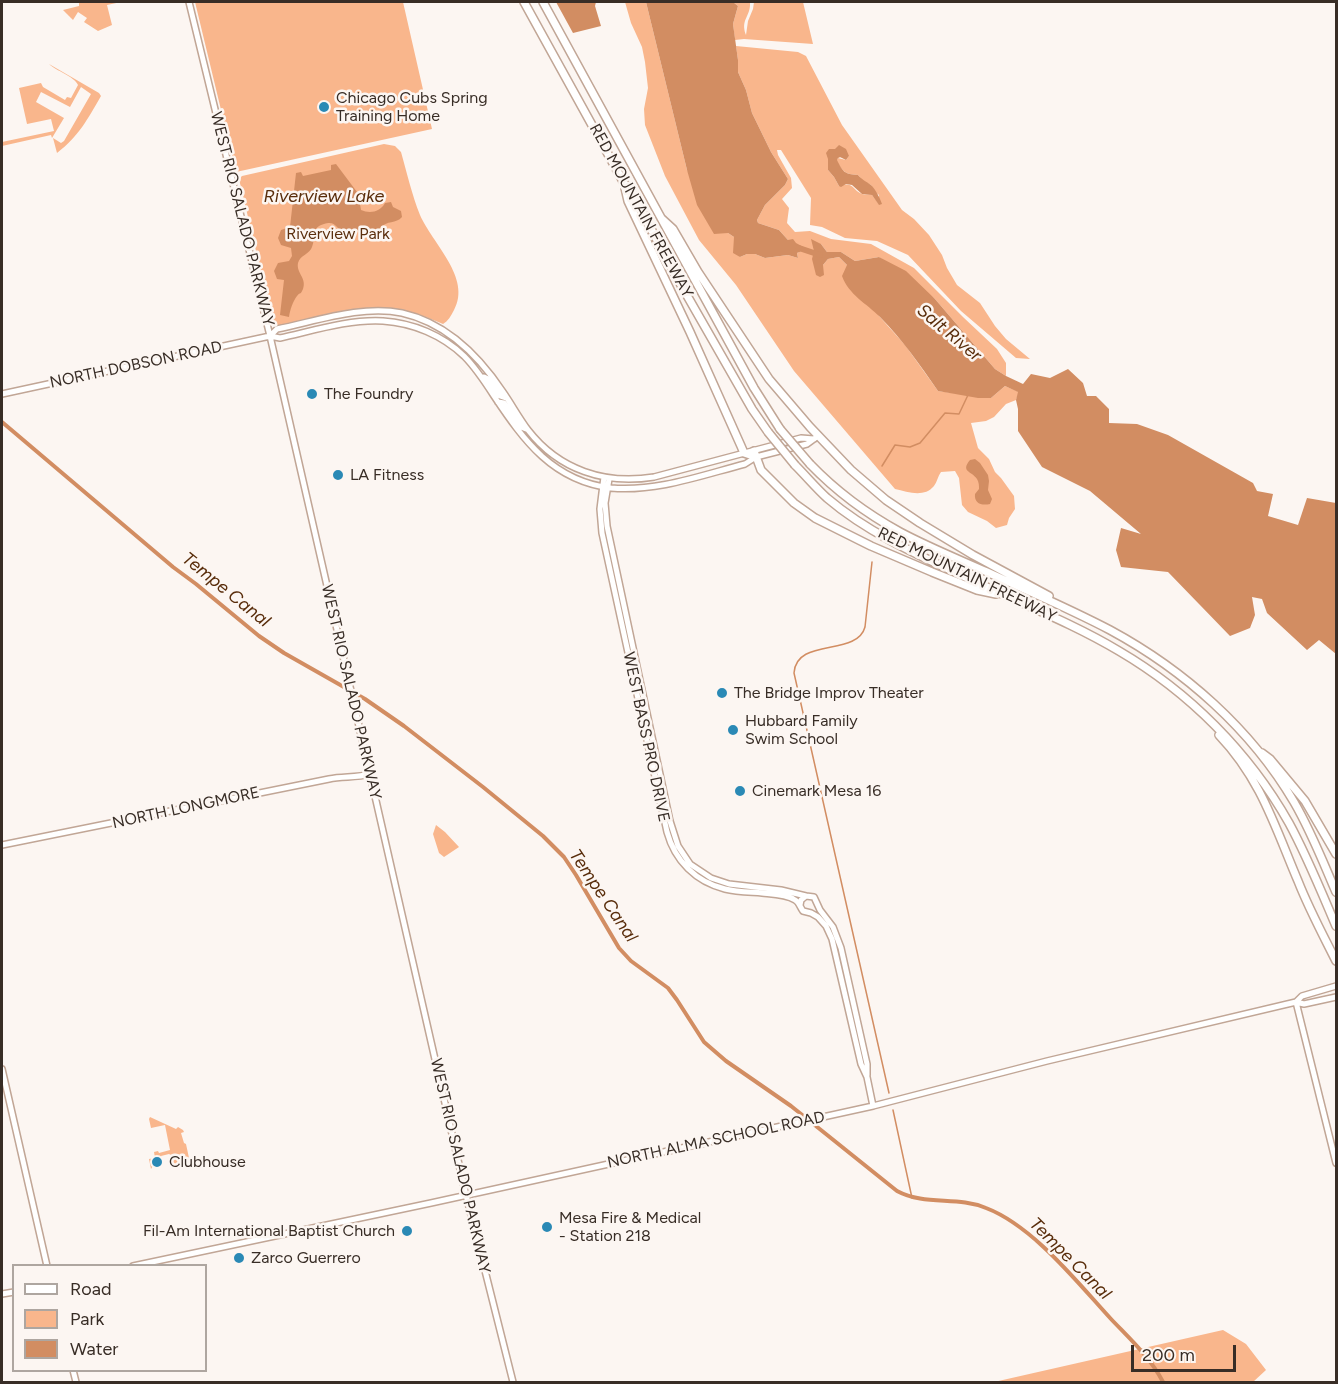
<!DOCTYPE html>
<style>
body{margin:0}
#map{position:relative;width:1338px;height:1384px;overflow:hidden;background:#fcf6f2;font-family:Figtree,sans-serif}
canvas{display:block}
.frame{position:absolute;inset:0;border:3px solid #382d26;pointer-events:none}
.legend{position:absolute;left:12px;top:1264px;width:195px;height:108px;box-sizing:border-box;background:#fcf6f2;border:2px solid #aea6a0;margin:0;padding:8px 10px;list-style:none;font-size:18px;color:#382d26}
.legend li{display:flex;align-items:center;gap:12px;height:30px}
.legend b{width:30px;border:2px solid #aea6a0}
.scale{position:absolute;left:1131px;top:1345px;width:105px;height:27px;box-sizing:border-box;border:3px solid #382d26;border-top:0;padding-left:8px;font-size:18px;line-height:21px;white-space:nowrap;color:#382d26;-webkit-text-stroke:4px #fcf6f2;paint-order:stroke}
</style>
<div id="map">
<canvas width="1338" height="1384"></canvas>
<div class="frame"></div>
<ul class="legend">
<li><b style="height:8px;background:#fff"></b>Road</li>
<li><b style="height:16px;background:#f9b68c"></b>Park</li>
<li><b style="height:16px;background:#d28d62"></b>Water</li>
</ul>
<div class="scale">200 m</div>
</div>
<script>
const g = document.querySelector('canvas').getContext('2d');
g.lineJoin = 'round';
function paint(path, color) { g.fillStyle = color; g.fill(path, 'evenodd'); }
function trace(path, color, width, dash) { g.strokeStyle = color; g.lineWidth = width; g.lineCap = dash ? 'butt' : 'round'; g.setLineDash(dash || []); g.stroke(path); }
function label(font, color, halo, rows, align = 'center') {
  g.font = font + ' Figtree,sans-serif'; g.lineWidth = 5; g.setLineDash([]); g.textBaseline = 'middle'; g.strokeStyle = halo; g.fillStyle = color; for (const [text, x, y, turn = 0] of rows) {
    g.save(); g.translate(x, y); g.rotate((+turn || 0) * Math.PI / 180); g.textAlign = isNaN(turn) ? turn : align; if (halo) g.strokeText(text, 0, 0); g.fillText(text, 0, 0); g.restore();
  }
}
paint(new Path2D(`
 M79,2H121L107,5L112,25L98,31L84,22L87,18L78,12L73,20L63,10L79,6Z
 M195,2H403L432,129L236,172Z
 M625,2H646L687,170L728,233L734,237L740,257L747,254H755L765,258L788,255L798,258L797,253L806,249L788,240L779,230L758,223L757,220L765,205L785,185L788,179L771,152L752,113L746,90L738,72V60L736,46L798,52L806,56L842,125L902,210L914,219L929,235L942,255L947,268L957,285L980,303L995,326L1006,339L1030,359L1016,358L961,311L908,255L877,241L845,238L822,227L810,225L811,198L781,150H777L778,155L791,178L792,188L782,199L789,208L787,223L795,232L810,231L831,239L871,244L914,268L963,317L997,349L1006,363V376L995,369L935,299L879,257L855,261L841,252H827L821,244L823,265L828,259L839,257L847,265L879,316L905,345L938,391L991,398L1005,386L1019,392L1016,400L1006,404L994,417L986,421L971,423L978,448L989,459L995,472L1001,478L1014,496L1015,509L1009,518L1007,525L996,528L987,521L968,512L962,505L959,478L955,471L941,472C938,476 937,482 934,486C924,498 908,492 895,489L794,371L736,285L699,240L665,176L645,125L644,109L648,88L645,62L642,47L631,23ZM849,156L846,160L838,158L836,161C844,172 844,174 858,175L863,181L871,185L875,192L879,195V204L872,195C869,194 865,195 862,194C851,189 854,181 839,186L834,177L828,170V159Z
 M733,2H750C751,17 740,19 746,35L748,21L753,9L754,2H803L813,44L744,39L735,40L733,24L738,6Z
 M49,64L99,93L101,96C87,120 79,136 57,153L53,138L61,143L64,141L91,94L81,87L70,107L41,92L36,102L64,118L52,138L51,135L2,146V142L54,131L51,119L27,124L19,88L41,83L43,87L65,100L67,97L71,98L78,85C74,76 56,71 49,64Z
 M384,144L395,146L401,152C407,173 412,195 420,215C432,243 472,278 454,310C451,316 448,321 443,324C424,316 405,309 385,308C349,306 313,318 278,326L274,325L273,323L239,179L242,176Z
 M436,825L445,832L459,847L444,857L439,853L433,834Z
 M150,1117L176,1129L178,1127L183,1130L184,1132L181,1133L184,1143L186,1144L189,1158L187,1159L188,1163L174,1166L171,1155L169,1154L161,1156L163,1164L162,1166L159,1159L154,1160V1164L151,1169L149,1159L155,1158L154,1152L158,1151L159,1153L170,1150L165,1125L151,1128L149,1119Z
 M1223,1330L1246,1344L1266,1370L1253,1382H994Z`), '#f9b68c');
paint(new Path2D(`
 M556,2H596L595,6L601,26L573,33Z
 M646,2H733L738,6L733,24L738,60V72L746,90L752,113L771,152L788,179L785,185L765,205L757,220L758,223L779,230L788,240L793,239L796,243L807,249L797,253L798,258L788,255L765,258L755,254H747L740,257L733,253L734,237L728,233L714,234L697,205L687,170Z
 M839,145L846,149L849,156L846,160L840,157L838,158L837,160C843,172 844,174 858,175C862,180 866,181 871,185C876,190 880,198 882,204L879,205L872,195L862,194L852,185L846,184L841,187L839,186L834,177L828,170V159L826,153L829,149H835Z
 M336,164L363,200L360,204L361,210C370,214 380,212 385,203L391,202L393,207L401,211L402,217C396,224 387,220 380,228C377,232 375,237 369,237C364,237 361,231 356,229C352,230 348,234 343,232C336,229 336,220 324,224C311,227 316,238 312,247C310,254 300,255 298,263C296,273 307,278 303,289C300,296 301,291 297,296C293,301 290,310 289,317L280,315L284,280L277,279L274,271L278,263L289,261L292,256L291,248L281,245L278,238L281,230L290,227L296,173L301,172L303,176L331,170V165Z
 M811,239L821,244L827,252H841L855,261L879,257L906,271L935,299L995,369L1006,376L1023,384L1031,374L1050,378L1068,369L1083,383L1087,396H1096L1109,409V423L1137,424L1168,435L1253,483L1257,491L1273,494L1268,516L1298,525L1307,498L1336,503V654L1319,640L1307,650L1267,613L1262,599L1252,597L1255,615L1250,628L1230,636L1168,572L1121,567L1116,550L1121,528L1141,534L1090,491L1042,467L1018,431V409L1016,400L1018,392L1005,386L991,398H978L938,391C920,365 902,339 880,317C866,303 849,295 842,276L847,265L839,257L828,259L823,265L824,275L820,277L816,275L812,259L814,251Z
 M975,459L980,463L988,475L989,481L988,490L992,499L990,504C981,506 974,503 975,494L979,489C979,486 979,482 977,479C972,471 960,472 970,460Z`), '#d28d62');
trace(new Path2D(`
 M882,466L895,445L910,447L920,443L945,413L959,414L968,395
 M872,562L865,627C857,657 796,637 794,673L889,1093
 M893,1110L912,1198`), '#d28d62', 1.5);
trace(new Path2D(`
 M2,422L173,567L196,584L259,636L284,653L365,699L404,726L483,787L543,836L564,857L576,875L619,948L631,961L668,988L677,1000L704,1042L726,1061L791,1106L897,1191C925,1206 957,1196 986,1208C1033,1226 1077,1282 1111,1319C1130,1339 1150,1357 1163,1382`), '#d28d62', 4);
trace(new Path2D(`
 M799,248L820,255`), '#d28d62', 6);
const secondary = new Path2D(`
 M189,2L270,336L466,1195L513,1382
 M270,336L277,329C317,321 361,305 402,313C447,323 479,356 503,392C512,405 519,418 528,430C559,470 605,485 654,477L801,438L814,439
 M484,377L488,379L500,396L506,398
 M2,394L270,336L280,338C312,331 349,319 383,321C413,323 442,335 464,356C476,368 485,382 494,396C524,441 553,481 611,488C657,492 702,475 745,464L756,457L807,444L818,436
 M498,402L504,403L521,427L526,429
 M604,477L600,509L602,533L667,832C675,861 696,882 725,889C737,892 750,892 762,893C773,894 786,894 795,900C799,902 800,907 803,911L811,913L818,917L826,926L832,939L861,1064L867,1077L873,1106
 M609,479L605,503L607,526L670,821L678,846L690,864L711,878L729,884L781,890L806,896
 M2,845L329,779C343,776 356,778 370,774
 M800,905L801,900L806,896L814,897L820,910L833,927L841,948L867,1064V1075
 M1296,1002L1336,1163
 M1296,1002L1302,996L1336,986
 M2,1069L47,1266
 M133,1266L431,1203L873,1106L1047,1061L1296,1002L1304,1004L1336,997
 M2,1294L14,1292
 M73,1370L76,1382`);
const highway = new Path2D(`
 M524,2L624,183L634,197L681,285L752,409L768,432
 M543,2L754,388L780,429
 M625,188L628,201L690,332L741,446L744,453L756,457
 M661,218L673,229L698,272L769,379L810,427L851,470L886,500L920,523L973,555L1049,596
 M754,451L761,470L794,503L815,518L871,546L932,572L977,590L996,594
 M810,464C836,491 867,514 900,532C928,547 958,559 987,572C1028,591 1070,609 1110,630C1184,670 1251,729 1294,802C1311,831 1323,862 1336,892
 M795,465C806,476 816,488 827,498C875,539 937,563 993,590C1035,609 1079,627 1119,651C1189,692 1249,752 1289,823C1307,856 1321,891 1336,926
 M1219,735C1261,779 1275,827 1298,881C1309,909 1323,935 1336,961
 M1262,753L1270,759L1305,801L1336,854`);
trace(secondary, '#c1a696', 8);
trace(highway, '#c1a696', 10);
trace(secondary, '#fff', 5);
trace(highway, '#fff', 7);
const highwayBridge = new Path2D(`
 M780,429L810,464
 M768,432L795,465`);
trace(highwayBridge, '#c1a696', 10, []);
trace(highwayBridge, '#fff', 7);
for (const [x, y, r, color] of [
 [324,107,6,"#2a89b5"],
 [312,394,6,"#2a89b5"],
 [338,475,6,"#2a89b5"],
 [722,693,6,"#2a89b5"],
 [733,730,6,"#2a89b5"],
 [740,791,6,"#2a89b5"],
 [157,1162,6,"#2a89b5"],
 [547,1227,6,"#2a89b5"],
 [407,1231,6,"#2a89b5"],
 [239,1258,6,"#2a89b5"]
]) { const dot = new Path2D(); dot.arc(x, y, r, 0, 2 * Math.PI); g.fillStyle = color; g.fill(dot); trace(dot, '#fcf6f2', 2); }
label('16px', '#382d26', '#fcf6f2', [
 ["Chicago Cubs Spring",336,98],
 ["Training Home",336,116],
 ["The Foundry",324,394],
 ["LA Fitness",350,475],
 ["The Bridge Improv Theater",734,693],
 ["Hubbard Family",745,721],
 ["Swim School",745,739],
 ["Cinemark Mesa 16",752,791],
 ["Clubhouse",169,1162],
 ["Mesa Fire & Medical",559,1218],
 ["- Station 218",559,1236],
 ["Fil-Am International Baptist Church",395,1231,"right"],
 ["Zarco Guerrero",251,1258]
], 'left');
label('16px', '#382d26', '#fcf6f2', [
 ["RED MOUNTAIN FREEWAY",641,211,61],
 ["WEST RIO SALADO PARKWAY",242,219,76],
 ["NORTH DOBSON ROAD",136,365,-12],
 ["RED MOUNTAIN FREEWAY",967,575,26],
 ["WEST RIO SALADO PARKWAY",351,692,77],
 ["WEST BASS PRO DRIVE",646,737,78],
 ["NORTH LONGMORE",186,808,-12],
 ["NORTH ALMA SCHOOL ROAD",716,1140,-12],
 ["WEST RIO SALADO PARKWAY",460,1166,77]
]);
label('16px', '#5b2e0d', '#fcf6f2', [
 ["Riverview Park",338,234]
]);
label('italic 18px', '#592d0b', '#fcf6f2', [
 ["Riverview Lake",324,197],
 ["Salt River",949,333,40],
 ["Tempe Canal",226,590,39],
 ["Tempe Canal",603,896,56],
 ["Tempe Canal",1070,1259,45]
]);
</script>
